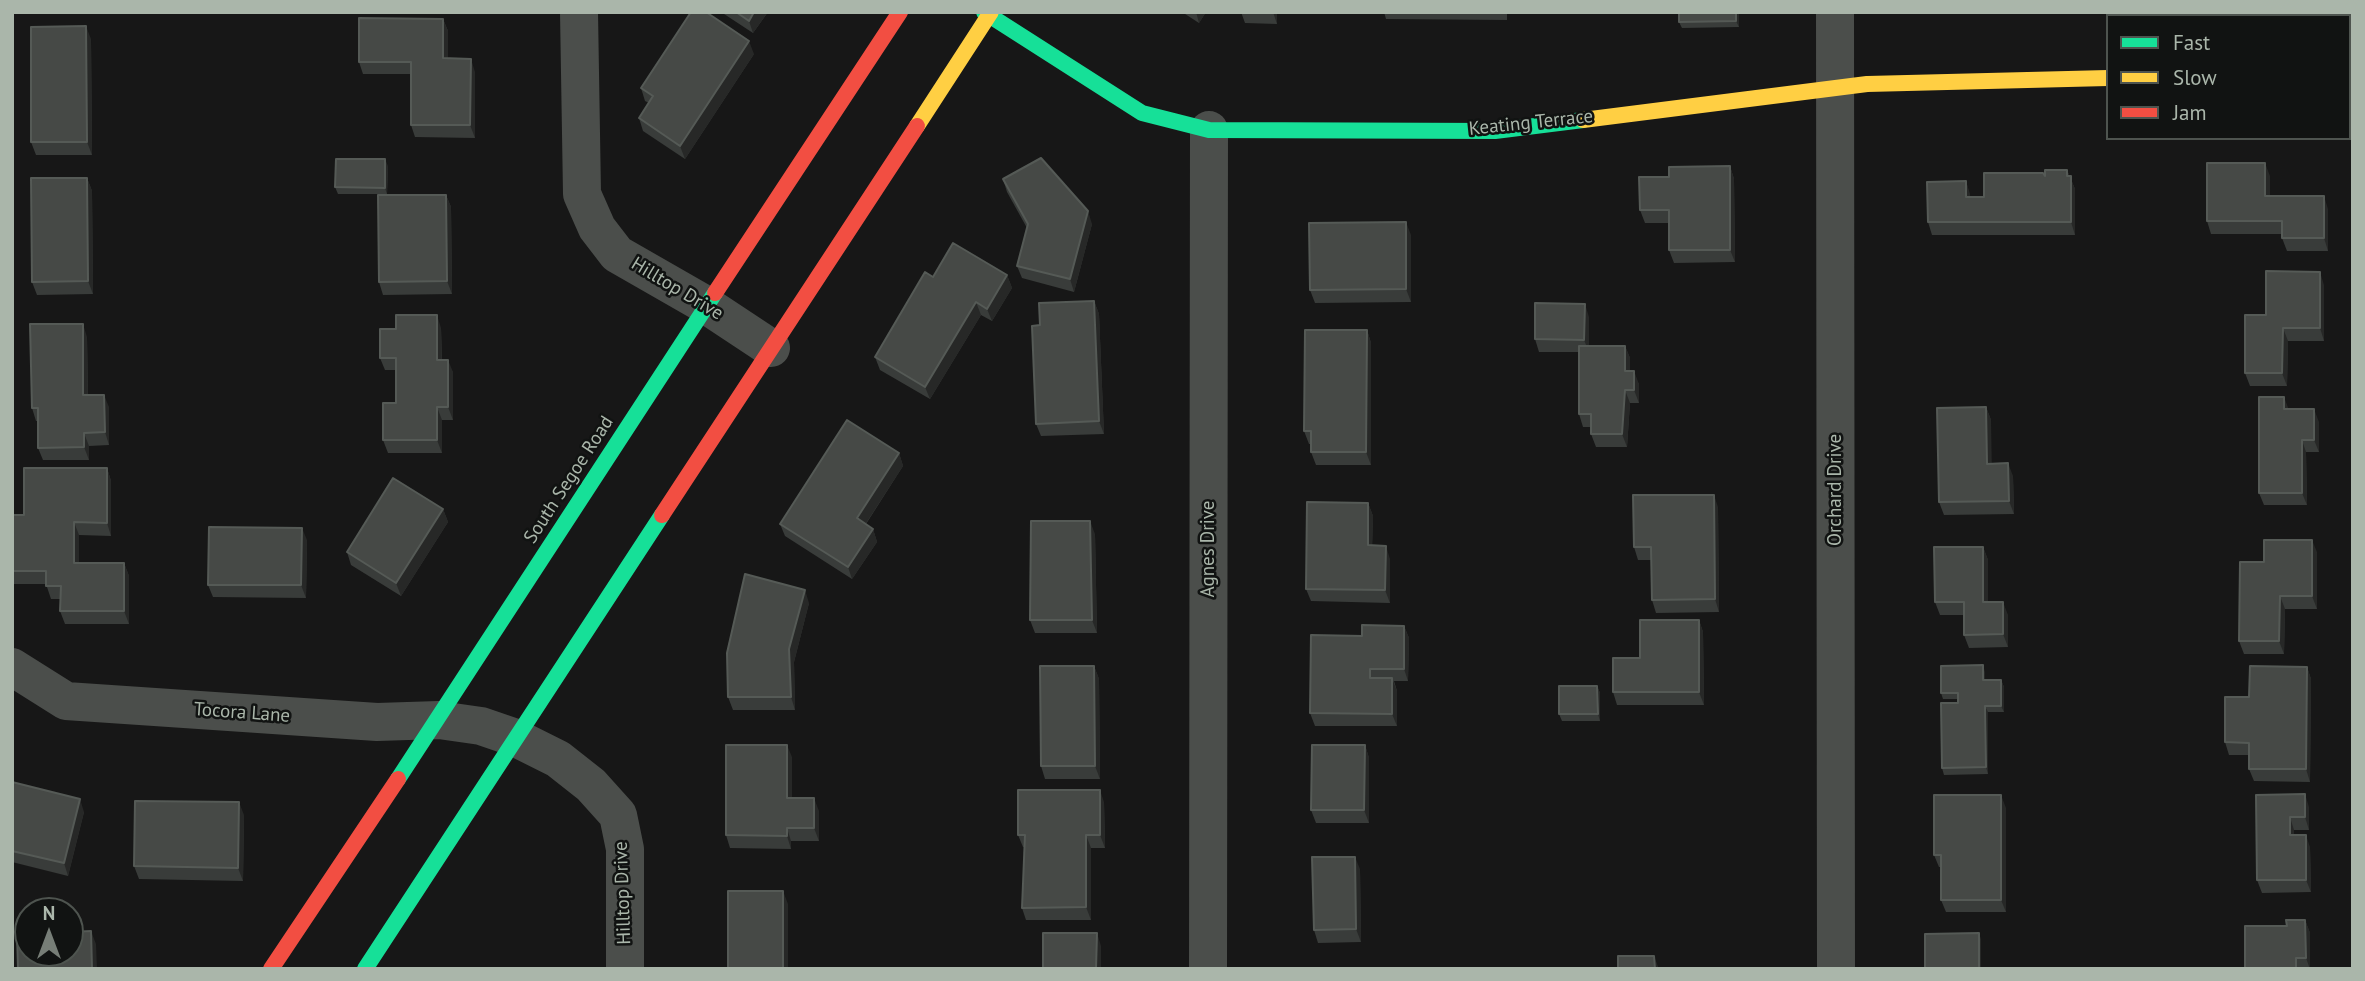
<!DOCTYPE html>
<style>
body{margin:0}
#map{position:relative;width:2365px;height:981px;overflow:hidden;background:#171717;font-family:"PT Sans",sans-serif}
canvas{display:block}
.frame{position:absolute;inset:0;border:14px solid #aab6aa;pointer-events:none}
.legend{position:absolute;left:2106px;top:14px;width:245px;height:126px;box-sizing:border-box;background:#111312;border:2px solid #4e544f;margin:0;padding:9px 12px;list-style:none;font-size:21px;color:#aab6aa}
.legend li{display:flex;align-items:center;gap:14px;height:35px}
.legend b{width:35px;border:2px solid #4e544f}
.north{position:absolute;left:14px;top:897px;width:70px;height:70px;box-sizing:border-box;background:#111312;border:2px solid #4e544f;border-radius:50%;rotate:0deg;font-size:19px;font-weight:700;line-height:28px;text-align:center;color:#aab6aa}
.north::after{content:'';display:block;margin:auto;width:24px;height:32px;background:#777e77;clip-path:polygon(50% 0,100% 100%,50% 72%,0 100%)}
</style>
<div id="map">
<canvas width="2365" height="981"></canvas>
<div class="frame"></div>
<ul class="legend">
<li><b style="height:9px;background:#16e098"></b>Fast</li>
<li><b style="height:9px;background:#ffcf43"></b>Slow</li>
<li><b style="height:9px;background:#f24e42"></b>Jam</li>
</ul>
<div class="north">N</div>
</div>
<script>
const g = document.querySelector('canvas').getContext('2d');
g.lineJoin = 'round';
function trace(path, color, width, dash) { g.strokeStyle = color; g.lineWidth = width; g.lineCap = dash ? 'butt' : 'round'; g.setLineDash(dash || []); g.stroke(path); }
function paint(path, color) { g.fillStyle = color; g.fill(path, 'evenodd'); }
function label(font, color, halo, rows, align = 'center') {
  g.font = font + ' "PT Sans",sans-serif'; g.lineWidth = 5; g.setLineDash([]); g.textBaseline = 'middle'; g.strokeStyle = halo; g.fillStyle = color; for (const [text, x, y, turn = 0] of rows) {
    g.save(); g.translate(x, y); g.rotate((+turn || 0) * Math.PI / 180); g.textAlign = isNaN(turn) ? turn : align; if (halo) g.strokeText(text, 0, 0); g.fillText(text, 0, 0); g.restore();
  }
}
trace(new Path2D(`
 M579,12L582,194L597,228L617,254L706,305L771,348
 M1835,12L1836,969
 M2349,76H2353
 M12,667L66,701L377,722L439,720L481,726L516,738L558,759L591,785L618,815L625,849V969
 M1208,969L1209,130`), '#4b4e4b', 38);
trace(new Path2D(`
 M984,12L1142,113L1209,130L1495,131L1583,120
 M398,779L715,293
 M365,969L662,515`), '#16e098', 16);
trace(new Path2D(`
 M1583,120L1867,84L2108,78
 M917,126L991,12`), '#ffcf43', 16);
trace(new Path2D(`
 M715,293L900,12
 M662,515L917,126
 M271,969L398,779`), '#f24e42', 16);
paint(new Path2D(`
 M721,12H768L753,33Z
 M1182,12H1206L1199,23Z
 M1241,12H1277V24L1245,23Z
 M1384,12H1507V20L1386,19Z
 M1679,12H1739V27L1682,28L1679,22Z
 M443,19L448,31V58L475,72V138L415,137L411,125V74H363L359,62Z
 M91,39L92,155H36L31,142Z
 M754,54L685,159L643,131L639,118L649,103L645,101L641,88Z
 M388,166L387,194H338L335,187Z
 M1730,166L1734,179L1735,262L1674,263L1669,250V223H1645L1640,210L1669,177Z
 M2067,170L2075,189V235H1932L1928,222L1966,181L1970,197H1984Z
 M2270,176V196L2328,209V251H2287L2282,238V234H2211L2207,221Z
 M87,178L92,191L93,294L37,295L32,282Z
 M1003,179L1092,224L1074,292L1022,278L1017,266L1027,228L1007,192Z
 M446,195L451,207L452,294L383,295L379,282Z
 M1411,235V302L1315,303L1310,290Z
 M1007,275L1012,288L992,321L981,315L930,399L880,370L875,357L933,277Z
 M2324,285V341H2288L2287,386H2250L2245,373L2266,315Z
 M1094,301L1099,314L1104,434L1041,436L1036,424L1040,325Z
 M1589,317V346H1625L1630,358V371L1639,384V403H1630L1627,447H1596L1591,434V427H1583L1579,414V352H1539L1535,339Z
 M441,328L442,360L453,372V420H442V453H388L383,440L396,403V370H385L380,358Z
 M1367,330L1371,343V465H1316L1311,452V444H1309L1304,431Z
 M87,337L88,395L109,407V445L89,446V460H43L38,448V421H36L32,408Z
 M1986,407L1991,420V464L2013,476L2014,514L1944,515L1939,502Z
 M2289,409L2319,422V452H2306L2307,505H2264L2259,493Z
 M899,453L903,466L866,524L873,529L877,542L852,579L785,536L780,524Z
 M107,468L111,481V536L79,535V563H124L129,576V624H65L60,611V599H51L46,584H12V515H24Z
 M1368,503L1373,516L1372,546L1390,559V603L1311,601L1306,589Z
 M1718,507L1719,612L1656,613L1652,600L1651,560H1638L1634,547Z
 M443,509L448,522L401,596L351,565L347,552Z
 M1095,534L1097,633H1035L1030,620Z
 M307,540L306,598L213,597L208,585Z
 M1983,547L1988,560V602L2008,615V647L1969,648L1964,635V615H1940L1935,602Z
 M2317,552V609H2285L2284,654H2244L2239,641L2264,562Z
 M809,603L794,662L795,710H733L728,697Z
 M1699,620L1703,632L1704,705H1617L1613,692Z
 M1404,626L1409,638L1408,681H1394L1397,691V726H1315L1310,713L1362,636Z
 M1094,666L1099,679L1100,779H1045L1041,766Z
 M2307,667L2311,679L2310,782L2254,781L2249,769V755H2229L2225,742Z
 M1985,672V680H2001L2004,687V712H1988V774L1944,775L1942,768L1958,699H1943L1941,693Z
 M1597,686L1600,693V721H1562L1559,714Z
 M1365,745L1369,758V823H1316L1311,810Z
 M792,757V798L819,811V841H791V849L730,848L726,835Z
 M12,782L84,812L68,876L12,862Z
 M2256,795L2309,807V830H2294V835L2310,847L2311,892L2262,893L2257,880Z
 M1104,802L1105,848H1091V920H1026L1022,908L1024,847H1023L1018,835Z
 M2006,808V912H1946L1941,900V867H1939L1934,855Z
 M244,815L243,881L139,879L134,866Z
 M1360,869L1361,942L1318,943L1314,930Z
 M2305,920L2310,933V969H2245L2287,926Z`), '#393c3a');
paint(new Path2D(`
 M754,12H768L753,33L749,21Z
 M1196,12H1206L1199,23Z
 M1273,12H1277V24Z
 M1736,12H1739V27L1736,21Z
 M443,19L448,31V71L443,58Z
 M86,26L91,39L92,155L87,142Z
 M749,41L754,54L685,159L680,146Z
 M471,59L475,72V138L470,125Z
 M385,159L388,166L387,194L385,188Z
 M2265,163L2270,176V209L2265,196Z
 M1730,166L1734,179L1735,262L1730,250Z
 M2067,170L2075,189V235L2071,222Z
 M87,178L92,191L93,294L88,281Z
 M1966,181L1970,194L1971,209L1966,197Z
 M446,195L451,207L452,294L447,281Z
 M2324,196L2328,209V251L2324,238Z
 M1088,211L1092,224L1074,292L1070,279Z
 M1406,222L1411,235V302L1406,289Z
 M2320,272L2324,285V341L2320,328Z
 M1007,275L1012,288L992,321L987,309Z
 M1094,301L1099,314L1104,434L1099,421Z
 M976,302L981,315L930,399L925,387Z
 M1585,304L1589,317V352L1584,340Z
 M437,315L441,328L442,372L437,360Z
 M83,324L87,337L88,408L83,395Z
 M2283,328L2288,341L2287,386L2282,373Z
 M1367,330L1371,343V465L1366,452Z
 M1625,346L1630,358V384L1625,371Z
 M448,360L453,372V420L448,407Z
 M1634,371L1639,384V403L1634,390Z
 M1625,390L1630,403L1627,447L1622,434Z
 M104,395L109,407V445L105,432Z
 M2284,397L2289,410L2284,409Z
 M437,407L442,420V453L437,440Z
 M1986,407L1991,420L1992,477L1987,464Z
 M2314,409L2319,422V452L2314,440Z
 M84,433L89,446V460L84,447Z
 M2302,440L2306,452L2307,505L2302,493Z
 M899,453L903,466L861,531L857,518Z
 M2008,463L2013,476L2014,514L2009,501Z
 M107,468L111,481V536L107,523Z
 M1714,495L1718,507L1719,612L1715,599Z
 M1368,503L1373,516L1372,558L1368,545Z
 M443,509L448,522L401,596L396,583Z
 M1090,521L1095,534L1097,633L1092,620Z
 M74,522L79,535V576L74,563Z
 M302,528L307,540L306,598L301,585Z
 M873,529L877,542L852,579L848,567Z
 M2312,540L2317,552V609L2312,596Z
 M1386,546L1390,559V603L1385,590Z
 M1983,547L1988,560V615L1983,602Z
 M124,563L129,576V624L124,611Z
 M805,590L809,603L794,662L795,710L791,697L789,649Z
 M2280,596L2285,609L2284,654L2279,641Z
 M2003,602L2008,615V647L2003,634Z
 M1699,620L1703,632L1704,705L1699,692Z
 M1404,626L1409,638L1408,681L1404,669Z
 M1983,665L1985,672V687L1983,680Z
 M1094,666L1099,679L1100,779L1095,766Z
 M2307,667L2311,679L2310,782L2306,769Z
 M1392,678L1397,691V726L1392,714Z
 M2001,680L2004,687V712L2001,706Z
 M1597,686L1600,693V721L1598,714Z
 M1985,706L1988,712V774L1986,767Z
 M787,745L792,757V810L787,798Z
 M1365,745L1369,758V823L1364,810Z
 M1100,790L1104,802L1105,848L1100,835Z
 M2305,794L2309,807V830L2305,817Z
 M2001,795L2006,808V912L2001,900Z
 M814,798L819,811V841L814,828Z
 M80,799L84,812L68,876L64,863Z
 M239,802L244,815L243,881L238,868Z
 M2290,817L2294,830V847L2290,835Z
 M787,828L791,841V849L787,836Z
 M1086,835L1091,848V920L1086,907Z
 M2306,835L2310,847L2311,892L2306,880Z
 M1355,857L1360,869L1361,942L1356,929Z
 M783,891L788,904V969H783Z
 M2305,920L2310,933V969L2306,958Z
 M91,931L96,944L97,969H92Z
 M1097,933L1101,946V969H1096Z
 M1979,933L1981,939V969H1979Z
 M1654,956L1659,969H1655Z`), '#272827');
const building = new Path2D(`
 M691,12H706L749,41L680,146L639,118L653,96L641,88Z
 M736,12H754L749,21Z
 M1679,12H1736V21L1679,22Z
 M359,18L443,19V58L471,59L470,125H411V62H359Z
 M86,26L87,142H31V27Z
 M1041,158L1088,211L1070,279L1017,266L1028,224L1003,179Z
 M336,159H385V188L335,187Z
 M2207,163H2265V196H2324V238H2282V221H2207Z
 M1730,166V250H1669V210H1640L1639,177H1669V167Z
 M2045,170H2067V176H2071V222H1928L1927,182L1966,181V197H1984V173H2043L2045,176Z
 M31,178H87L88,281L32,282Z
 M378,195H446L447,281L379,282Z
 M1406,222V289L1310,290L1309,223Z
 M953,243L1007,275L987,309L976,302L925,387L875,357L925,272L933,277Z
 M2266,271L2320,272V328H2283L2282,373H2245V315H2266Z
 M1094,301L1099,421L1036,424L1032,326L1040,325L1039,303Z
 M1535,303L1585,304L1584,340L1535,339Z
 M396,315H437V360H448V407H437V440H383V403H396V358H380V329H396Z
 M30,324H83V395H104L105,432L84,433V447L38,448V408H32Z
 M1305,330H1367L1366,452H1311V431H1304Z
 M1579,346H1625V371H1634V390H1625L1622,434H1591V414H1579Z
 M2259,397H2284V409H2314V440H2302V493H2259Z
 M1986,407L1987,464L2008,463L2009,501L1939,502L1937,408Z
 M847,420L899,453L857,518L873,529L848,567L780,524Z
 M24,468H107V523L74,522V563H124V611H60L61,586H46V571H12V515H24Z
 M393,478L443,509L396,583L347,552Z
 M1633,495H1714L1715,599L1652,600L1651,547H1634Z
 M1307,502L1368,503V545L1386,546L1385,590L1306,589Z
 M1031,521H1090L1092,620H1030Z
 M209,527L302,528L301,585H208Z
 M2264,540H2312V596H2280L2279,641H2239L2240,562H2264Z
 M1934,547H1983V602H2003V634L1964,635V602H1935Z
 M745,574L805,590L789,649L791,697H728L727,653Z
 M1640,620H1699V692H1613V658H1640Z
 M1362,625L1404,626V669H1370V678H1392V714L1310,713L1311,635L1362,636Z
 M1983,665V680H2001V706H1985L1986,767L1942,768L1941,703H1958V693H1941V666Z
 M1040,666H1094L1095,766H1041Z
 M2250,666L2307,667L2306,769H2249V743L2225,742V697H2249Z
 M1559,686H1597L1598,714H1559Z
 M726,745H787V798H814V828H787V836L726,835Z
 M1312,745H1365L1364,810H1311Z
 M12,782L80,799L64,863L12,851Z
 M1018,790H1100V835H1086V907L1022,908L1025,835H1018Z
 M2305,794V817H2290V835H2306V880H2257L2256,795Z
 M1934,795H2001V900H1941V855H1934Z
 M135,801L239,802L238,868L134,866Z
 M1312,857H1355L1356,929L1314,930Z
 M728,891H783V969H728Z
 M2286,920H2305L2306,958H2296V969H2245V926H2287Z
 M91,931L92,969H18L17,933H28V953H70V932Z
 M1043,933H1097L1096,969H1043Z
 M1979,933V969H1925V934Z
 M1618,956H1654L1655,969H1618Z`);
paint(building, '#464946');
trace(building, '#555a56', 2);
label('19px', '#aab6aa', '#111312', [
 ["Keating Terrace",1531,123,-6],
 ["Hilltop Drive",677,289,31],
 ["South Segoe Road",569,480,-57],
 ["Orchard Drive",1836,490,-90],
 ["Agnes Drive",1209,549,-90],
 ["Tocora Lane",242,713,4],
 ["Hilltop Drive",623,893,-92]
]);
</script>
